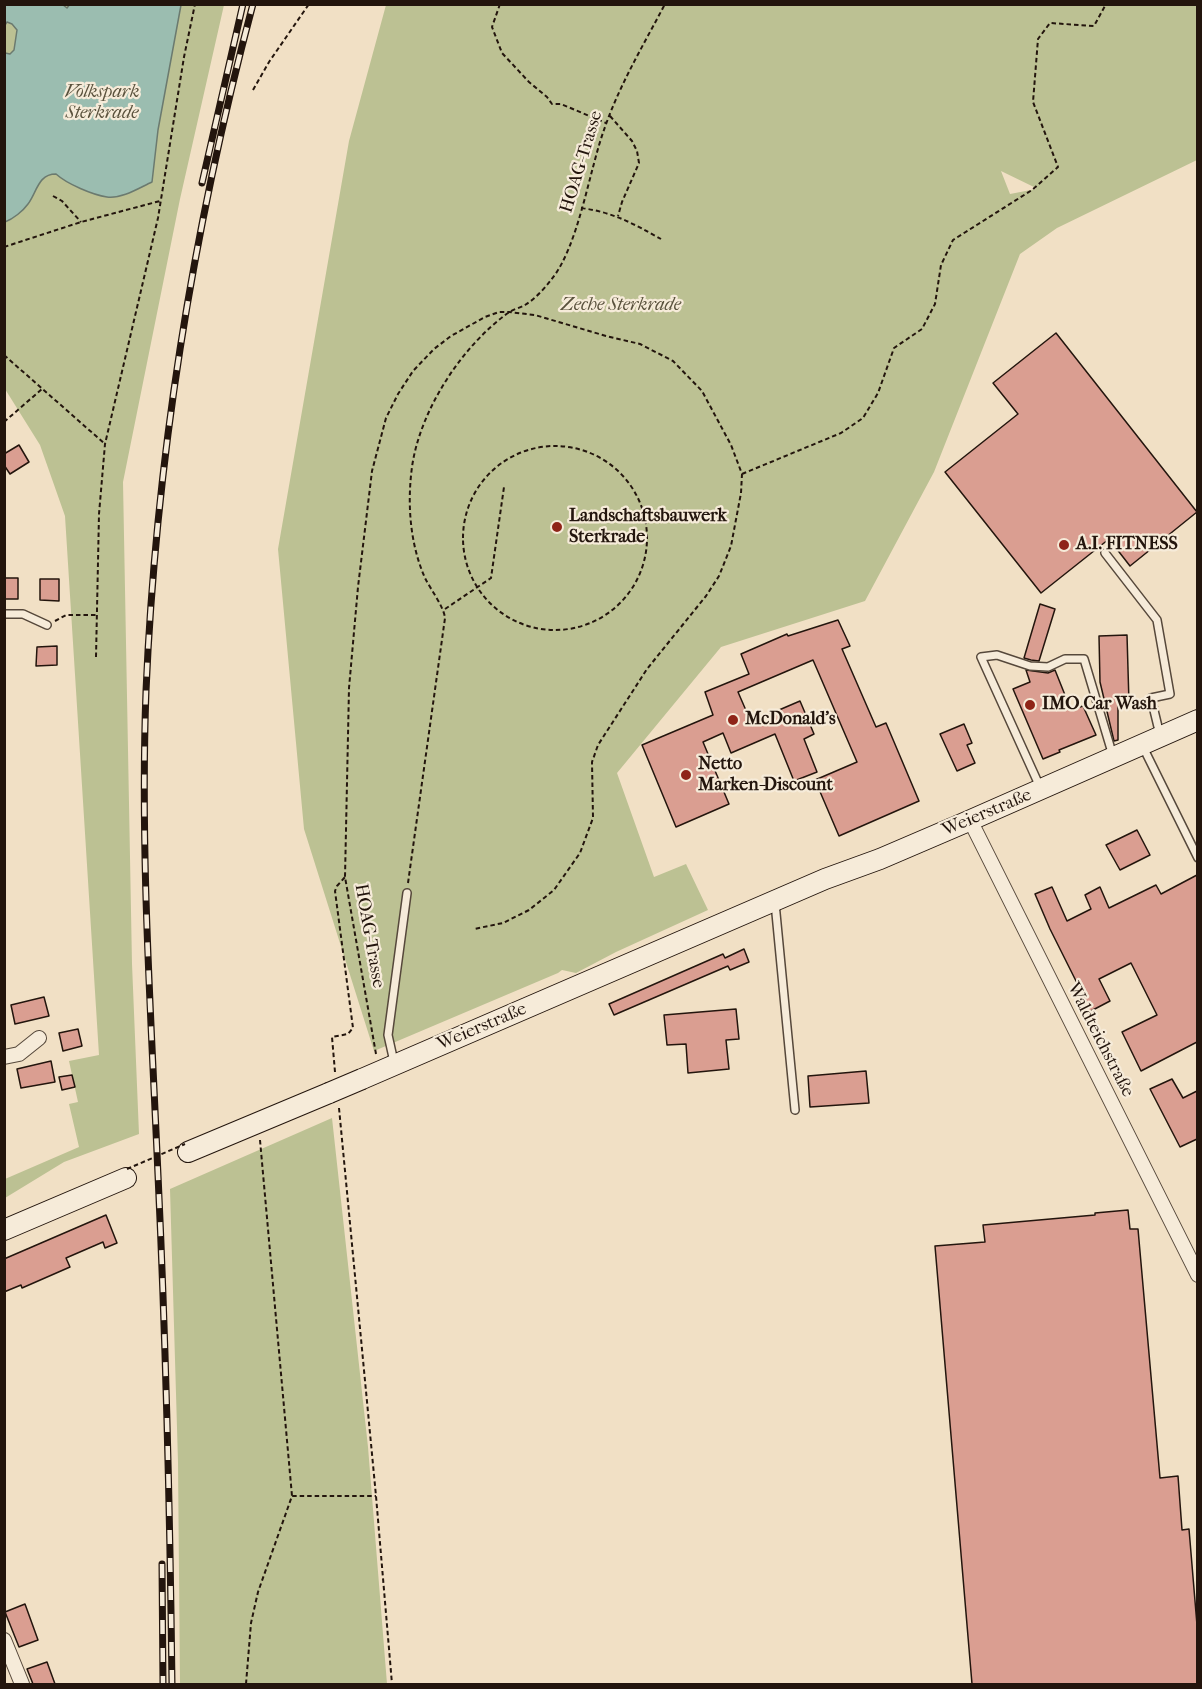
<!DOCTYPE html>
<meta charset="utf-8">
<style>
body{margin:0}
#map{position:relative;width:1202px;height:1689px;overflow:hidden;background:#f1e0c5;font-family:"IM FELL French Canon",serif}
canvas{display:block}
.frame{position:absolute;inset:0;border:6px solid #23150d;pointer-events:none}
</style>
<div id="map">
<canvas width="1202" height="1689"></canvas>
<div class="frame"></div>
</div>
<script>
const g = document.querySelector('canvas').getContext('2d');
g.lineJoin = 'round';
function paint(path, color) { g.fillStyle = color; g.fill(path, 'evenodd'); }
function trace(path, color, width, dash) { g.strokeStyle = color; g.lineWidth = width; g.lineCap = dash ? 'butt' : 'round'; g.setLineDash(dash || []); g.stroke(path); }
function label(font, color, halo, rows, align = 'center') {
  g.font = font + ' "IM FELL French Canon",serif'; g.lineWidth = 4.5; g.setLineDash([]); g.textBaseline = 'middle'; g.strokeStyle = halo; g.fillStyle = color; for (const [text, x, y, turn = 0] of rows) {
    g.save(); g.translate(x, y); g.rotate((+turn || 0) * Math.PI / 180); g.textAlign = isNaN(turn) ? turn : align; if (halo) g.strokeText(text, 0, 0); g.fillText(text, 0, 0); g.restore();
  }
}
paint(new Path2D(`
 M5,5H224L180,199L123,482L132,964L139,1134L64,1162L5,1198V1179L79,1147L69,1104L78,1102L69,1061L99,1055L65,516L40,445L5,389Z
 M386,5H1197V160L1057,228L1020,254L934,472L865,601L721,647L617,773L654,877L686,864L708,910L616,952L576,973L562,970L558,973L374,1051L304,829L278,549L349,141ZM1001,171L1036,188V189L1010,194Z
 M332,1118L368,1447L387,1684H180L178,1462L170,1189Z`), '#bcc193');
const water = new Path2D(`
 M63,5L67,8L70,4L181,5L158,130L152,182C139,188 122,199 107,197C93,195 67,184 56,174C38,174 37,192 28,204C23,211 13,219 5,222V53L10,54L14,50L17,30L12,24L7,22L5,25V5Z`);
paint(water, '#9bbdb0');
trace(water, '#6b7a6f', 1.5);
const building = new Path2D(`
 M1056,333L1197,512L1130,566L1109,539L1041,593L945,472L1018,414L993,383Z
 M19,445L29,462L10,474L4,465V454Z
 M4,578H18V599H4Z
 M40,579H59V601L40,600Z
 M1040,604L1055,609L1039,661L1031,660L1024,658Z
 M838,620L850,646L842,649L876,727L886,723L919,801L839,836L815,780L857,762L813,660L738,692L751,722L800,701L814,734L804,739L817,772L794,781L775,734L731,753L723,733L703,742L729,804L676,827L642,745L713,715L705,692L749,674L741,654L787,634L788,636Z
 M1127,635L1129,703L1118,702V740L1114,741L1100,682L1099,636Z
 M57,646V665L36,666L37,647Z
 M1026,670L1048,673L1055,670L1071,710L1083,706L1096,735L1059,750L1060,752L1043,759L1013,689L1030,682Z
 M964,724L972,743L967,745L975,763L957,771L940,734Z
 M1137,830L1150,855L1120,870L1106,845Z
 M1197,875V1042L1141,1071L1122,1032L1157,1015L1131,963L1099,979L1110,1001L1089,1012L1084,1002L1086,1001L1050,929L1035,894L1052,887L1067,921L1091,909L1085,895L1100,887L1109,908L1156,885L1161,894Z
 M744,949L749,962L730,970L728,966L614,1015L609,1004L723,954L725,958Z
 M44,997L49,1016L15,1024L11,1005Z
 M736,1009L739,1039L726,1040L729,1069L688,1073L686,1044L667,1045L664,1015Z
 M78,1029L82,1046L63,1051L59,1033Z
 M51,1061L55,1082L21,1088L17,1069Z
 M866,1071L869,1103L810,1107L808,1076Z
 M72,1075L75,1087L62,1090L59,1077Z
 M1172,1079L1183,1098L1197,1091V1139L1180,1147L1150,1089Z
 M1128,1210L1130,1229H1138L1160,1478L1178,1476L1182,1530L1189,1529L1197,1625V1684H972L935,1246L985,1242L983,1225L1095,1215V1213Z
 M106,1215L117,1243L105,1248L103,1242L66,1258L70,1267L22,1288L21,1285L4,1292V1259Z
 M25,1604L38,1640L19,1647L5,1612Z
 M47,1662L55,1684H33L27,1669Z`);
paint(building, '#da9e91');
trace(building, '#23150d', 1.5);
const lane = new Path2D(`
 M1105,553L1157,620L1170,694L1151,698L1160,735
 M4,614H23L47,625
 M1143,747L1198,858
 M1040,787L981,657L997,655L1030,666L1048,667L1065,659H1084L1113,756
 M775,903L795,1110
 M394,1062L388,1035L407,893`);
const street = new Path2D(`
 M970,820L1198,1275
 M4,1057L19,1054L39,1038
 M4,1640L22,1684`);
const secondary = new Path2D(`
 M362,1079L825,879L880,859L964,823L1198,720
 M188,1152L329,1093
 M4,1230L126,1178`);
trace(lane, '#56483b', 10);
trace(street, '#56483b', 16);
trace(secondary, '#23150d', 22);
trace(new Path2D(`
 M500,4L492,27L502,53L529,82L547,97L552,104H561L606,123
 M253,90L269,62L309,4
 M610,116L632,141L637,151L639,163L622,202L618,216
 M53,196L62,201L81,222
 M581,208C613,212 634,224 661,239
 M4,247L81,222L160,201
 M4,355L105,444
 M4,422L42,389
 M463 538a92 92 0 1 1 184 0a92 92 0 1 1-184 0Z
 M742,474L841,433L863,418L878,393L894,348L922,329L935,304L941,265L953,240L1032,190L1058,167L1033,102L1038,39L1050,23L1094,26L1106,4
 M445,609L491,578L504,487
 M55,621L66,615H96
 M96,657L99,514L105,444L158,218L184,57L195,4
 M408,883L445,618C444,607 431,590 425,578C410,544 407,504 412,467C420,410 462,346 508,313C513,309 520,308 525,305C535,299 544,289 551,280C579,246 589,170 605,127C620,84 644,44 665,4
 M376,1054L345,877L349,688L358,587L372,471L386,418L398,394L413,371L434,349L451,336L485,317L499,312H509L535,315L606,336L640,344L673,361L702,391L731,445L742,474L741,493L731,546L719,576L706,596L647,669L598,745L592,762L593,818L580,853L554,890L529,910L503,923L474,929
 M335,1072L332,1037L348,1034L353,1028L335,891L337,886L345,877
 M339,1108L376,1496L392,1684
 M260,1140L292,1496
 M246,1684L251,1623L258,1592L292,1496H376`), '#23150d', 2, [4.5, 3]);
trace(lane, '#f6ebd9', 7);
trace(street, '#f6ebd9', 14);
trace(secondary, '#f6ebd9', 20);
const rail = new Path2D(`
 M202,183L243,4
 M162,1564L163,1684
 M172,1684C170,1515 166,1345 158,1175C151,1014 140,852 146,691C156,459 193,229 253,4`);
trace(rail, '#23150d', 7);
trace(rail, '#f6ebd9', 4.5, [14]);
const secondaryBridge = new Path2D(`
 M329,1093L362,1079`);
trace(secondaryBridge, '#23150d', 22, []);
trace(new Path2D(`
 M127,1169L185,1144`), '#23150d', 2, [4.5, 3]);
trace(secondaryBridge, '#f6ebd9', 20);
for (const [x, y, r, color] of [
 [557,527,6,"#8f2418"],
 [1064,545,6,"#8f2418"],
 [1030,705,6,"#8f2418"],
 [733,720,6,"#8f2418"],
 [686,775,6,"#8f2418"]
]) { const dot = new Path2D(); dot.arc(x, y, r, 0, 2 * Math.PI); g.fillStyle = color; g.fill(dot); trace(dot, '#f6ebd9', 2); }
label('italic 18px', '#59513c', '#f6ebd9', [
 ["Volkspark",102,93],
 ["Sterkrade",102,114],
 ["Zeche Sterkrade",621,306]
]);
label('18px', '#23150d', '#f6ebd9', [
 ["HOAG-Trasse",582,162,-73],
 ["Weierstraße",987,813,-23],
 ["HOAG-Trasse",369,936,80],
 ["Weierstraße",482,1027,-23],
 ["Waldteichstraße",1100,1040,63]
]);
label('bold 18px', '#23150d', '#f6ebd9', [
 ["Landschaftsbauwerk",569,517],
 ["Sterkrade",569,538],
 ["A.I. FITNESS",1076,545],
 ["IMO Car Wash",1042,705],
 ["McDonald's",745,720],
 ["Netto",698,765],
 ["Marken-Discount",698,786]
], 'left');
</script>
